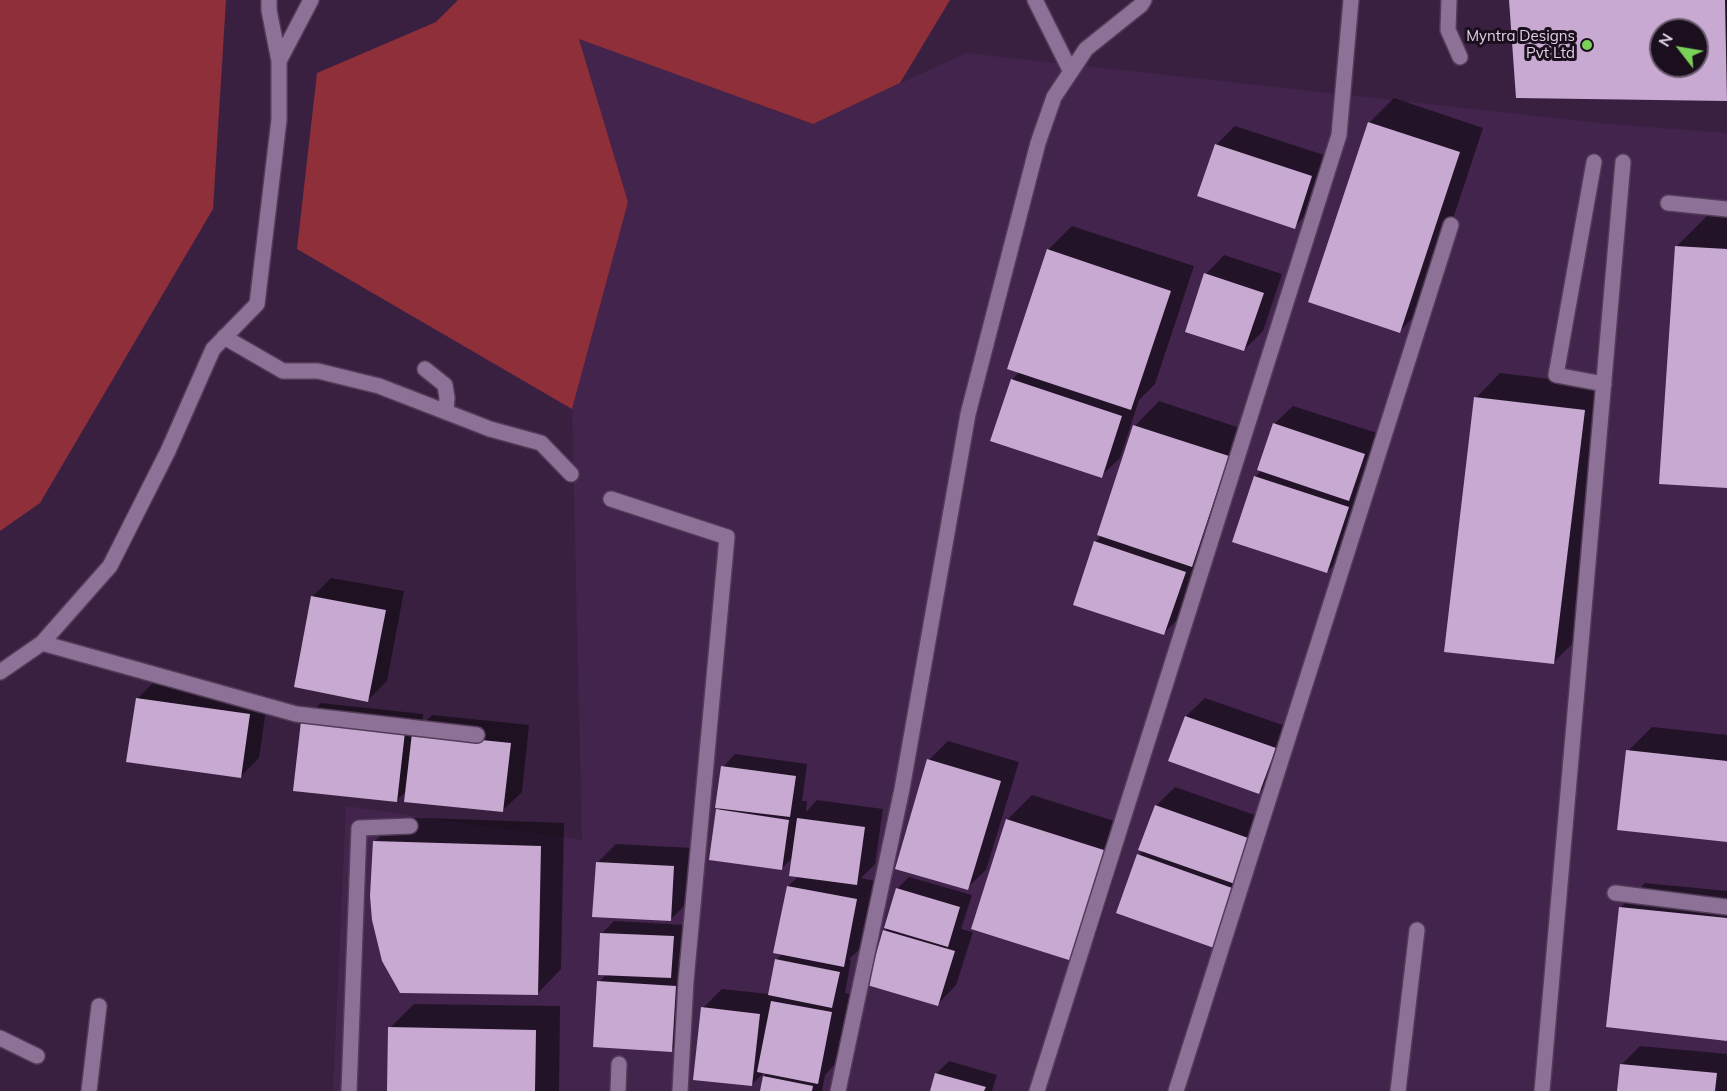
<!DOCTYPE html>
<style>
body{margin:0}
#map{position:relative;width:1727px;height:1091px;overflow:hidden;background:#392041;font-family:Mulish,sans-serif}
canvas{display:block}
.north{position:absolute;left:1649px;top:18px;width:60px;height:60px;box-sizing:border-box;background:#1b0f1e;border:2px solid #6a5c6e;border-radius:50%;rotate:301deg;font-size:16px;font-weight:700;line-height:24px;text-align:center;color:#e0d0e5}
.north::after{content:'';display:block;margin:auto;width:21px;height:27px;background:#79d157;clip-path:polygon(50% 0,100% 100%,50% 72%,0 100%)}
</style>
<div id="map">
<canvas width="1727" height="1091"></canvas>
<div class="north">N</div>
</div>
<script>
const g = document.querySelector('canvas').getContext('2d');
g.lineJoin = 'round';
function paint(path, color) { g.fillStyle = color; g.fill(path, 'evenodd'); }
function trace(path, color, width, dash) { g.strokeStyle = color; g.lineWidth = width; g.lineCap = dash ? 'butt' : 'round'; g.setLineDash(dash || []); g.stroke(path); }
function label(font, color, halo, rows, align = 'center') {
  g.font = font + ' Mulish,sans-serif'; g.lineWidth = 6; g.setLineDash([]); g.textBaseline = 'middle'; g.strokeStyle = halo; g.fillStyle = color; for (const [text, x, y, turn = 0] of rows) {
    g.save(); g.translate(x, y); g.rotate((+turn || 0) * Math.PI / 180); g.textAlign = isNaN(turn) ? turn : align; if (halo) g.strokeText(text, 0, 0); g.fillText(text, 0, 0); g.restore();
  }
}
paint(new Path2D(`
 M579,38L812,124L966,53L1609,124L1727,133V1091H333L346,806L582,840L572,409L628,202Z`), '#42244c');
paint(new Path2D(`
 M0,0H226L213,209L40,503L0,531Z
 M458,0H950L900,83L813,124L579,39L628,202L572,409L297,249L317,73L436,22Z`), '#8e2f39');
paint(new Path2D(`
 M1511,0H1727V100L1517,97ZM1661,30H1697V66H1661Z
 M1394,98L1483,128L1424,306L1400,331L1369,123Z
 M1235,126L1330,157L1313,208L1294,227L1216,145Z
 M1711,212L1727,213V486L1677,246Z
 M1072,226L1194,266L1155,384L1139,400L1120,458L1101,476L1012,380L1020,371L1048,250Z
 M1224,255L1282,274L1263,331L1244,350L1206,274Z
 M1500,373L1608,386L1578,638L1553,663L1476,398Z
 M1159,401L1252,432L1183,614L1164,633L1095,542L1102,535L1135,426Z
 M1293,406L1383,435L1346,553L1327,572L1255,477L1262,470L1274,424Z
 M331,578L404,591L387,681L368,700L313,596Z
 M156,680L268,696L259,758L240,777L137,699Z
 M1205,698L1294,729L1277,774L1259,792L1170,760L1186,716Z
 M321,703L423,714L422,725L432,715L529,725L522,792L503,810L407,790L397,800L302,722Z
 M1652,727L1727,735V840L1628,751Z
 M948,741L1019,762L986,870L967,888L929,760Z
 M735,754L807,764L802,801H807L806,812L817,800L883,809L875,864L861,878L875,881L862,947L849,959L851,960L845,993L850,994L836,1063L825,1075L822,1091H761L764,1076L768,1072H765L751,1085L703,1008L722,989L769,994L776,960L782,954L788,886L799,876L793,857L781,869L717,810L721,807L723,767Z
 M1175,787L1269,820L1232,928L1139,855L1144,850L1156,806Z
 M1032,795L1130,826L1096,935L1072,960L1007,820Z
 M399,817L564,823L561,969L537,994L374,842Z
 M616,844L692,848L689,901L670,920L597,863Z
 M909,877L972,895L961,929L973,932L956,985L938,1004L885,931L888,927L897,889Z
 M1645,883L1727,891V1039L1621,907Z
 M614,921L685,925L690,1031L671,1050L599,982L607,974L602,933Z
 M414,1004L560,1006L559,1091H389L390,1028Z
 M1640,1046L1727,1054V1091H1619L1622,1064Z
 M949,1061L997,1075L992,1091H931L937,1073Z`), '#0007');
paint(new Path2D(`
 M1509,0H1725L1727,101L1516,98ZM1661,30H1697V66H1661Z
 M1368,122L1460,152L1400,333L1308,302Z
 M1215,144L1312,176L1295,229L1197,196Z
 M1675,246L1727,249V488L1659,484Z
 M1047,249L1171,291L1131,410L1007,369Z
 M1204,273L1264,293L1244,351L1185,332Z
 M1011,379L1122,416L1102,478L990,441Z
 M1474,397L1585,410L1554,664L1444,652Z
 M1273,423L1365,454L1349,501L1257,470Z
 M1133,425L1229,456L1192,567L1097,535Z
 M1254,476L1349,507L1327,573L1232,542Z
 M1094,541L1186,572L1164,635L1073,605Z
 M311,596L386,610L368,702L294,687Z
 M136,698L250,714L241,778L126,762Z
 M1185,716L1276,748L1259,794L1168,761Z
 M301,721L405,732L397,802L293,791Z
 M412,733L511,743L503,812L404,802Z
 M1626,750L1727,761V842L1617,830Z
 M927,759L1001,781L968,890L895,869Z
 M721,766L796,776L790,817L715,808Z
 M1155,805L1251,839L1235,884L1138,850Z
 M716,809L789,820L782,870L709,860Z
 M797,818L865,827L857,885L789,876Z
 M1006,819L1107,851L1072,961L971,929Z
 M373,841L541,846L538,995L400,993L382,961L372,920L370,896Z
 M1137,854L1235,889L1214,948L1116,913Z
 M596,862L674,866L671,921L592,917Z
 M787,886L857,899L844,967L773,953Z
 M896,888L960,907L948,947L884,928Z
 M1619,907L1727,918V1041L1606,1027Z
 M883,930L955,951L938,1006L867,985Z
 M600,933L674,936L671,978L598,975Z
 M775,959L840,972L832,1008L768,995Z
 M597,981L676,986L672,1052L593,1047Z
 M771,1001L832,1012L818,1084L757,1072Z
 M701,1007L760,1014L752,1086L693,1080Z
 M388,1027L536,1030L535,1091H387Z
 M1620,1064L1717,1073L1715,1091H1617Z
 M935,1073L986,1087L984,1091H930Z
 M763,1076L813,1086L812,1091H760Z`), '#c8a9d1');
const lane = new Path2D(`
 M1449,0L1448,30L1460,57
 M1594,162L1556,375L1604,384
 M1668,203L1727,209
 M89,1091L99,1006
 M349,1091L359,828L410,826
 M618,1091L619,1064
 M1176,1091L1451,225
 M1398,1091L1417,930
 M1542,1091L1623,162`);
const street = new Path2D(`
 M1035,0L1071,72
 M279,61L311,0
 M224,337L283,371H318L379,386L490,429L541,443L571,474
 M425,369L445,385L447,398L446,412
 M611,499L727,537L686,981L680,1091
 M42,643L296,714L477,735
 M0,672L42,643L110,566L168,451L213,349L257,304L279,120V61L269,10V0
 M1615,893L1727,907
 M0,1038L37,1056
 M838,1091L902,789L968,414L1038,143L1054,97L1086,49L1141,5L1144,0
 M1037,1091L1339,135L1351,0`);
trace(lane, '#523c58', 18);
trace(street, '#523c58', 18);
trace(lane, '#8e7197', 15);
trace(street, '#8e7197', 15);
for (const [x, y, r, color] of [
 [1587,45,6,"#79d157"]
]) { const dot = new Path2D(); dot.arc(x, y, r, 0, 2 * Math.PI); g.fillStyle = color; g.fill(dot); trace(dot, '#1b0f1e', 2); }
label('15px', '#e0d0e5', '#1b0f1e', [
 ["Myntra Designs",1575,36],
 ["Pvt Ltd",1575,53]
], 'right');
</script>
